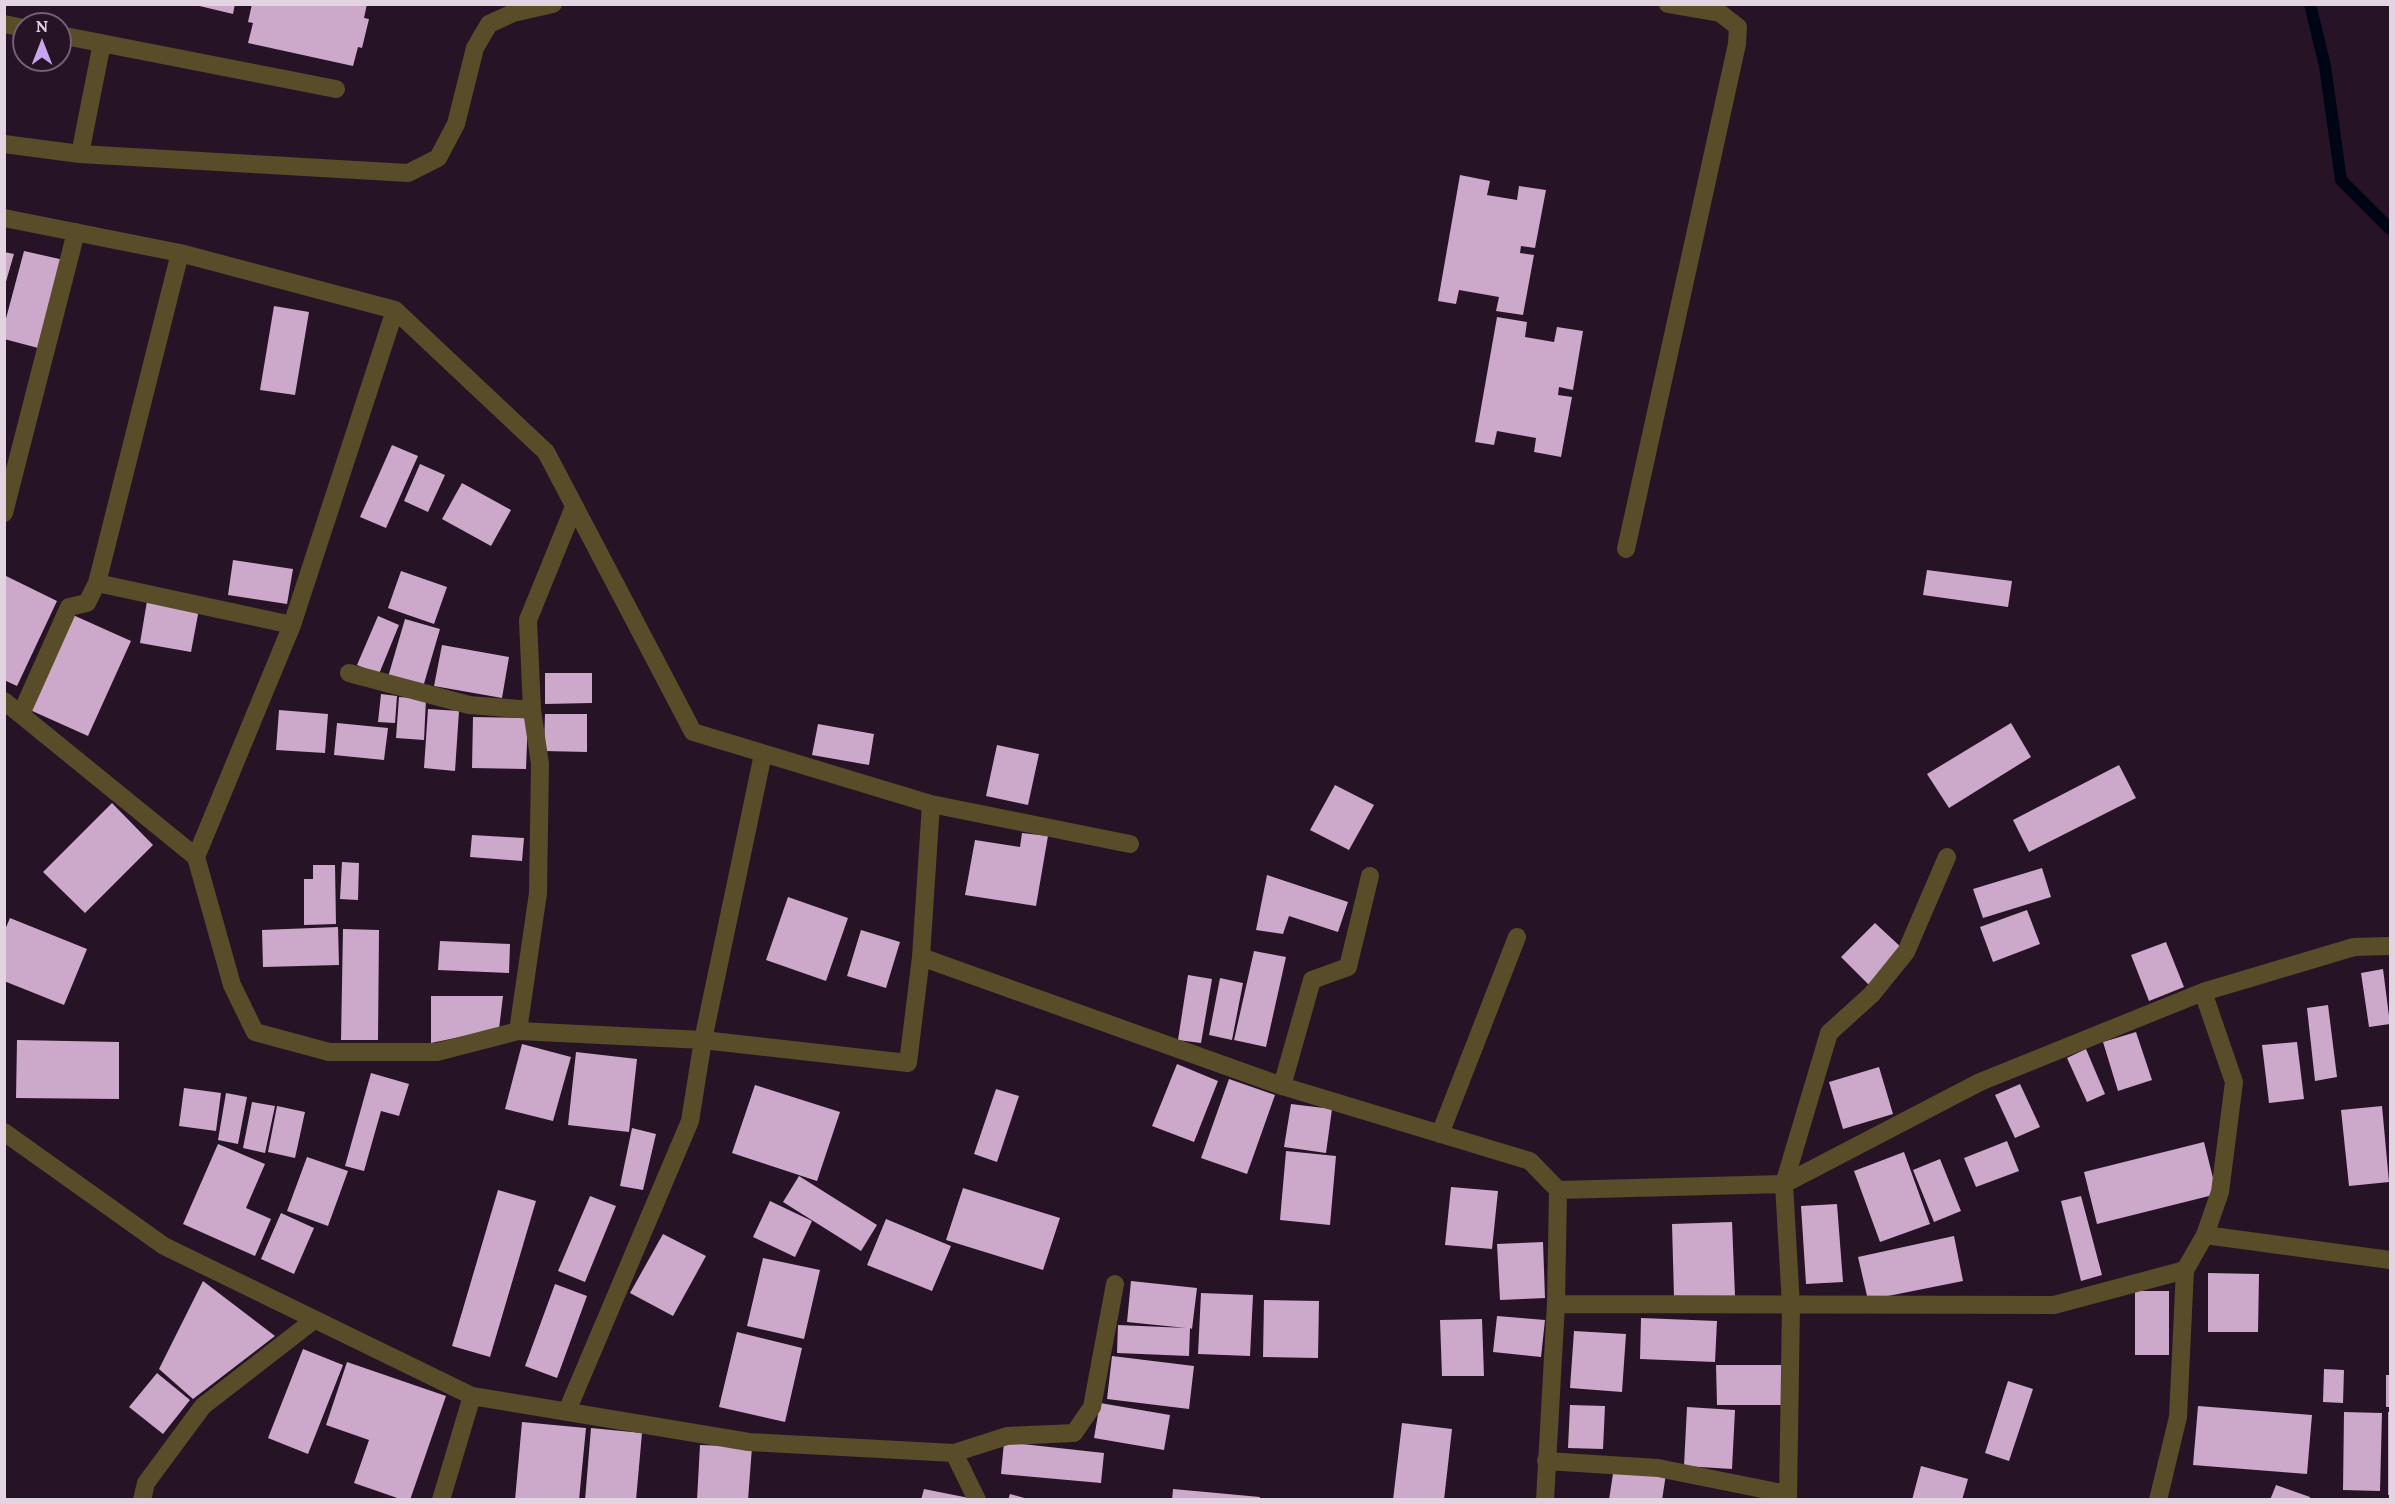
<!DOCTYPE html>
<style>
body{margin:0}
#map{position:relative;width:2395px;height:1504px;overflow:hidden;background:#271326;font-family:Lora,serif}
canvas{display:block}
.frame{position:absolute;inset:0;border:6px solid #e2d4e1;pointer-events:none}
.north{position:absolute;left:12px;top:12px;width:60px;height:60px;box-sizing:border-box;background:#271326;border:2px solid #726071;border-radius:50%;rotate:0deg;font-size:16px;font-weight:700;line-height:24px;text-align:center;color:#e2d4e1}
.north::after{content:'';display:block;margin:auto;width:21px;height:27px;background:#c8a5ee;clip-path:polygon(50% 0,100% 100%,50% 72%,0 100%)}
</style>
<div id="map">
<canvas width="2395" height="1504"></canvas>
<div class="frame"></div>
<div class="north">N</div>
</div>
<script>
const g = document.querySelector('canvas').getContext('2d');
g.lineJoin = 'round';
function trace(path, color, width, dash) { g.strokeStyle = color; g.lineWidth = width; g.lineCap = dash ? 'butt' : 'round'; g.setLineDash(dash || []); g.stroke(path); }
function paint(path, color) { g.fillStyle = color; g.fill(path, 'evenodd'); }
trace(new Path2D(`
 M2310,4L2325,66L2341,180L2390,229`), '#000515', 12);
paint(new Path2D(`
 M191,4H235L233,14Z
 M252,4H367L364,18L369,19L362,48L358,47L353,66L248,43L253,23L248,22Z
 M1460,175L1490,181L1487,195L1517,200L1519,186L1546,190L1535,248L1521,246L1520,253L1534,255L1523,315L1496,311L1499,297L1459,290L1456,304L1438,301Z
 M24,251L64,260L42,349L4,339V326Z
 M4,252L14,254L5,285H4Z
 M274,306L309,312L295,395L260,390Z
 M1497,317L1527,322L1525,337L1554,342L1557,327L1583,331L1573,390L1559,387L1558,395L1572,397L1561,457L1534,452L1536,438L1497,431L1494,445L1475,442Z
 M392,445L418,456L386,528L360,517Z
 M420,464L445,475L428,512L404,501Z
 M462,483L511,510L491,546L442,519Z
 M233,560L293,569L287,604L228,595Z
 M1927,570L2012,581L2008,607L1923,595Z
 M401,571L447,587L434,624L388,608Z
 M4,575L57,601L17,686L4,680Z
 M147,601L199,609L191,652L140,643Z
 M73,615L131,641L88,736L30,710Z
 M378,616L399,625L379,674L357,665Z
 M405,619L440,629L423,687L388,677Z
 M442,645L509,657L502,698L434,686Z
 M545,673H592V703L545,704Z
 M381,694L397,696L395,723L378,722Z
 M399,697L426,699L424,740L396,738Z
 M428,709L459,711L455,771L424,768Z
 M279,710L328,714L325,753L276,750Z
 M545,714H587V752L544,751Z
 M473,717L528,718L526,769L472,768Z
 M337,723L388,728L384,760L334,755Z
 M2011,723L2031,757L1949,808L1927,774Z
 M818,724L874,734L869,765L812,755Z
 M997,745L1039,754L1028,805L986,796Z
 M2119,765L2136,798L2029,852L2013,820Z
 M1335,785L1374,805L1349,850L1310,830Z
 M112,803L153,845L85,913L43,872Z
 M1022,833L1048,836L1036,906L965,895L975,840L1020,847Z
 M472,835L524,838L522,861L470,857Z
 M342,862L359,863L358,900L340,899Z
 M313,865H335L336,924L304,925V879H313Z
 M2042,868L2051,897L1983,918L1973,889Z
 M1267,875L1348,902L1338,932L1289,916L1283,934L1256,930Z
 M788,897L848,918L826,981L766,960Z
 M2027,910L2040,944L1993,962L1980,927Z
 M10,918L87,949L64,1005L4,981V932Z
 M1875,923L1903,949L1869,985L1841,957Z
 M338,927L339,965L263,967L262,930Z
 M343,929L379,930L378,1040H341Z
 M861,930L900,942L886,988L847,976Z
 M440,941L510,944L509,973L438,970Z
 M2166,942L2184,987L2149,1001L2131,955Z
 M1254,951L1286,957L1266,1047L1234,1040Z
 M2383,969L2390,1024L2369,1027L2361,973Z
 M1188,975L1212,979L1201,1043L1178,1040Z
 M1220,978L1243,983L1232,1040L1209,1035Z
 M431,996H503L499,1029L431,1043Z
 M2328,1005L2337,1077L2315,1081L2307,1008Z
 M2136,1032L2152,1080L2118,1091L2103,1042Z
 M17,1040L119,1042V1099L16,1098Z
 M2297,1042L2304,1099L2269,1103L2262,1045Z
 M522,1044L571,1057L553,1121L505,1109Z
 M2086,1049L2105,1094L2087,1102L2067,1058Z
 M576,1052L637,1059L629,1132L568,1125Z
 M1177,1064L1218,1081L1194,1142L1152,1126Z
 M1879,1067L1893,1114L1843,1129L1829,1082Z
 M371,1073L409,1084L399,1116L381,1111L364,1171L345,1166Z
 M1229,1079L1275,1095L1247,1174L1201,1158Z
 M2020,1084L2040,1127L2015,1138L1995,1095Z
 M755,1085L840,1112L817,1181L732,1153Z
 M184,1088L221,1093L216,1131L179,1126Z
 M996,1089L1019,1096L997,1162L974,1154Z
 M226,1093L247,1097L238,1144L218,1140Z
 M252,1102L275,1106L265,1153L243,1148Z
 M1291,1104L1332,1109L1326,1153L1284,1147Z
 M277,1106L305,1112L295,1158L268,1152Z
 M2382,1106L2389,1182L2349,1186L2341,1110Z
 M632,1128L656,1134L643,1190L620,1186Z
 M2007,1141L2019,1171L1976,1187L1964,1158Z
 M2204,1142L2217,1194L2097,1224L2084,1172Z
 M218,1144L265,1164L246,1208L271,1219L255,1256L183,1224Z
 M1286,1151L1336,1156L1330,1225L1280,1220Z
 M1904,1152L1930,1224L1880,1242L1854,1171Z
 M307,1157L348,1171L328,1226L287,1211Z
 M1940,1159L1961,1211L1934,1222L1913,1170Z
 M799,1176L877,1225L861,1251L783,1202Z
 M1451,1187L1498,1191L1492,1249L1445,1245Z
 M963,1188L1060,1218L1043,1270L946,1240Z
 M498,1190L536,1201L490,1357L452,1346Z
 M590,1196L616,1206L585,1282L558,1271Z
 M2081,1196L2102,1275L2081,1281L2061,1201Z
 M770,1201L812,1221L795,1257L753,1237Z
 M1837,1204L1843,1282L1806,1284L1801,1206Z
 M281,1213L314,1228L294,1274L261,1259Z
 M886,1219L951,1246L932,1291L867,1265Z
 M1732,1222L1735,1296L1674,1297L1672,1224Z
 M663,1234L706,1256L673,1316L630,1293Z
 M1954,1236L1963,1281L1868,1300L1858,1257Z
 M1543,1242L1545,1298L1500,1300L1497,1244Z
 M763,1258L820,1270L804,1339L747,1326Z
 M2208,1273L2259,1274L2258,1332H2208Z
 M203,1281L275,1336L193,1399L159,1369Z
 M1131,1281L1197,1288L1192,1329L1190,1328L1189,1356L1117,1353L1118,1325L1186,1328L1127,1322Z
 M555,1284L587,1296L557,1378L525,1366Z
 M2135,1291H2169V1355H2135Z
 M1201,1293L1253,1295L1250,1356L1198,1354Z
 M1264,1300L1319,1301L1318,1358L1263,1357Z
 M1497,1316L1545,1320L1541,1357L1493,1352Z
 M1641,1318L1717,1321L1715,1362L1640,1359Z
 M1482,1319L1484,1376H1442L1440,1320Z
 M1574,1331L1626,1334L1622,1392L1570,1388Z
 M737,1332L802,1348L785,1422L719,1407Z
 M303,1349L343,1365L308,1454L268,1438Z
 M1112,1356L1194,1366L1189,1409L1107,1399Z
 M347,1362L446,1396L410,1500H403L354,1483L369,1440L326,1425Z
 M1716,1365H1783V1405H1717Z
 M2324,1369L2344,1370L2343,1403L2323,1402Z
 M157,1373L190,1400L163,1434L129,1407Z
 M2386,1375H2390V1407H2386Z
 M2008,1381L2033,1389L2009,1461L1985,1453Z
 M1100,1403L1170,1415L1164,1450L1094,1438Z
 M1570,1405L1605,1406L1603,1449L1568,1448Z
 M2198,1406L2312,1415L2307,1474L2193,1465Z
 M1687,1407L1735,1410L1732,1469L1684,1466Z
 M2344,1412L2382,1413L2380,1491L2343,1490Z
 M2388,1412H2390V1495H2388Z
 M522,1422L586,1428L579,1500H515Z
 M1402,1423L1452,1429L1444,1500H1393Z
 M591,1428L642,1433L636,1500H585Z
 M1004,1442L1104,1453L1101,1483L1001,1474Z
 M700,1445L752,1447L748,1500H697Z
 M1921,1466L1968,1479L1962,1500H1912Z
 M1614,1467L1666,1474L1662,1500H1609Z
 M2276,1485L2310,1497L2309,1500H2270Z
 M924,1489L969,1498V1500H921Z
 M1173,1489L1260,1497L1259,1500H1172Z
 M1010,1494L1028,1499V1500H1008Z`), '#cca8ca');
trace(new Path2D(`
 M4,24L24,28
 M60,35L336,89
 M4,144L80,154L408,173L438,158L456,124L475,48L489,24L513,13L553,4
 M80,154L102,43
 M4,218L180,253
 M4,513L76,232
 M1626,549L1737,44L1738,27L1720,13L1668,4
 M97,583L292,625
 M349,673L469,705L532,710
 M4,701L196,857L232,985L255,1032L329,1052H437L518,1031L703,1040L908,1063L921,957L931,804
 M21,714L69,607L87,603L97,583L180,253L395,310L546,452L693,732L931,804L1130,844
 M196,857L292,625L395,310
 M921,957L1282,1086L1530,1161L1558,1190L1784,1184L1980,1082L2203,992L2354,947L2389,946
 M518,1031L538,893L540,764L532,710L528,620L574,507
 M1282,1086L1312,980L1348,967L1370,876
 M4,1132L164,1246L472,1396L749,1442L954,1453L1007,1436L1074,1433L1092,1407L1115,1284
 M1440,1134L1517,937
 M2205,1235L2390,1260
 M1556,1304L2054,1305L2185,1270L2205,1235L2220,1192L2234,1082L2203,992
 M567,1411L690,1121L703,1040L763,754
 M954,1453L977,1500
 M1546,1461L1658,1468L1787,1494
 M142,1500L146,1483L203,1406L314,1320
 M441,1500L472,1396
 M1545,1500L1556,1304L1558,1190
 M1788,1500L1791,1306L1784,1184L1829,1033L1872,994L1906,952L1947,857
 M2158,1500L2178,1417L2185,1270`), '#594c28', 18);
</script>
